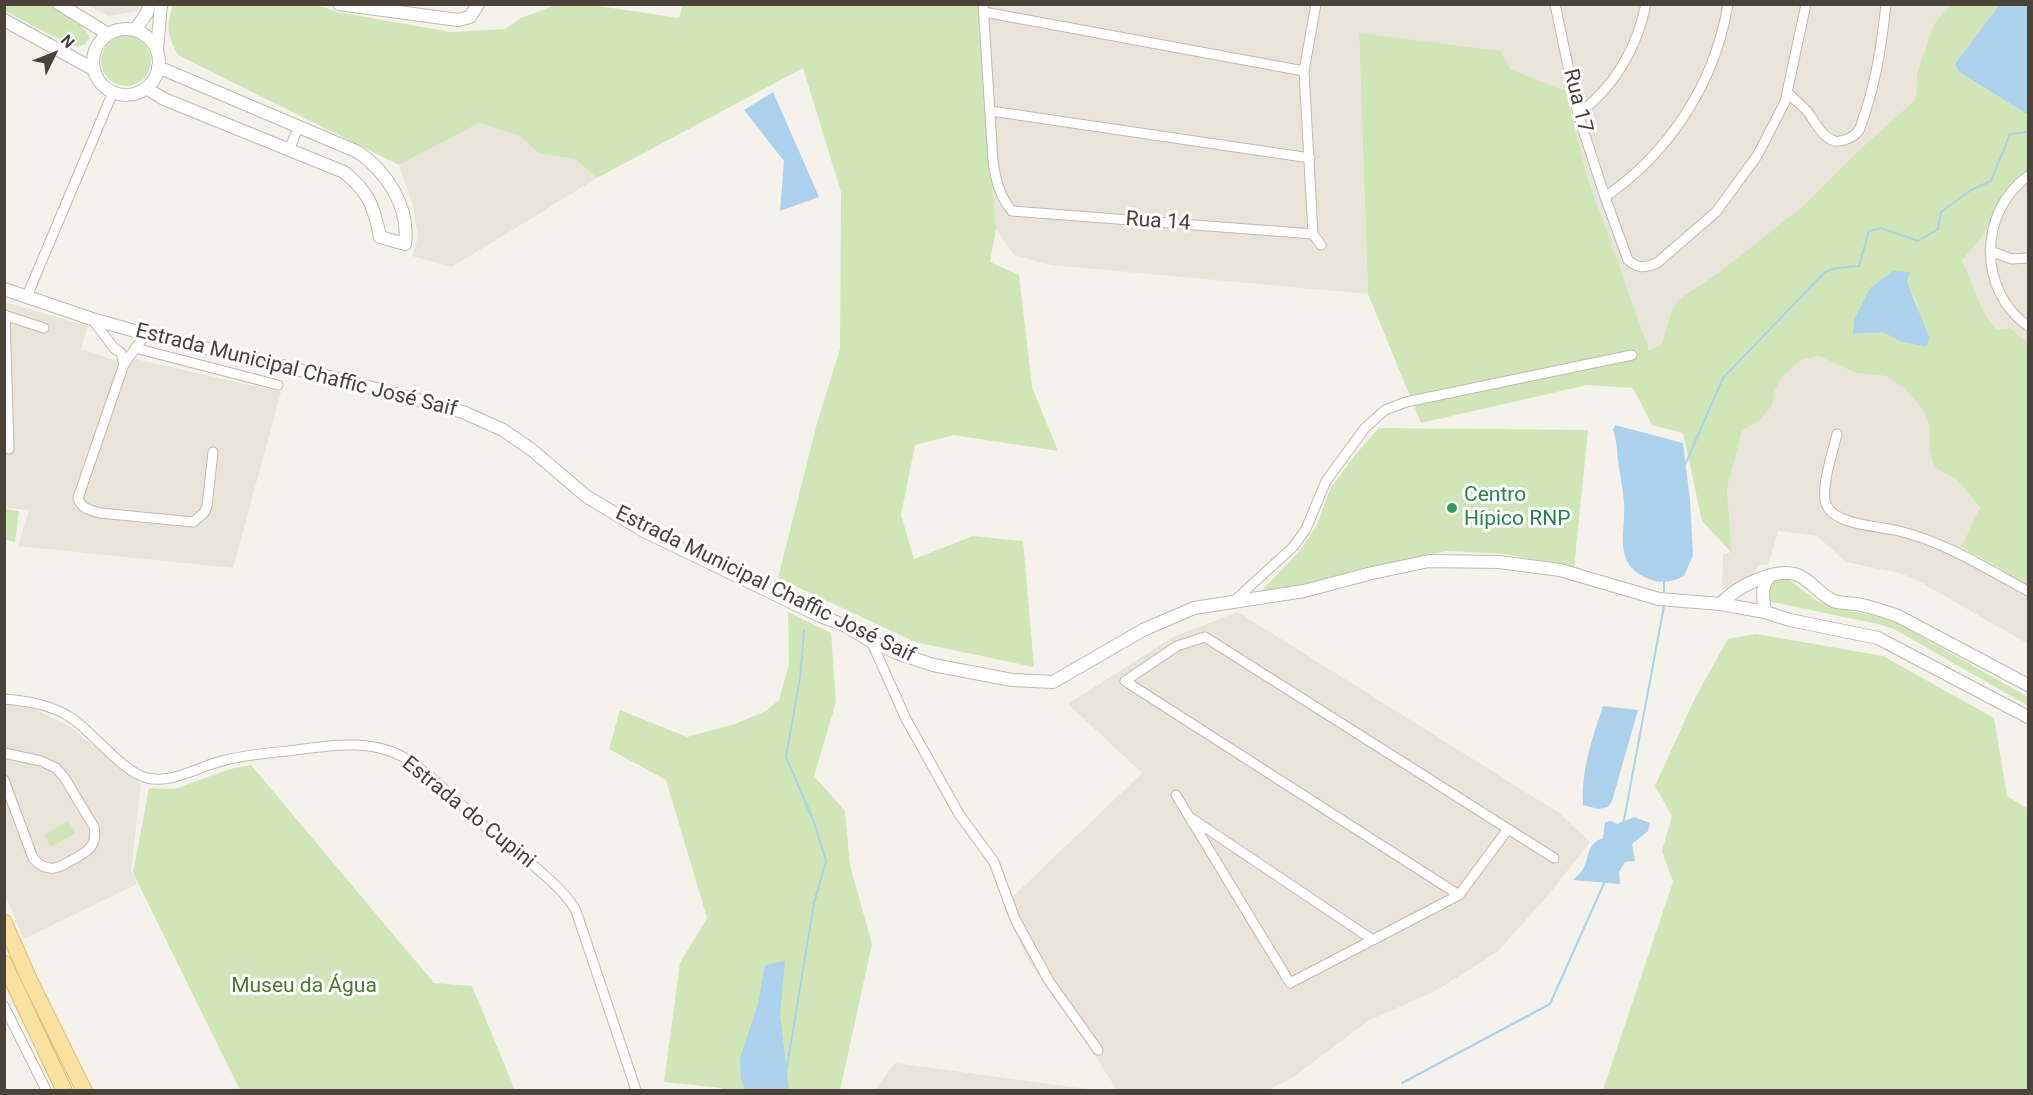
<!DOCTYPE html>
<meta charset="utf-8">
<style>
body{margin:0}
#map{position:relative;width:2033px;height:1095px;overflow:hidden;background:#f5f2eb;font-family:Roboto,sans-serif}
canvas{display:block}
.frame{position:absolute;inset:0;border:6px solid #494339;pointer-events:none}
.north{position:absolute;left:24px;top:24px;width:60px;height:60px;-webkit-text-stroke:4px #fff;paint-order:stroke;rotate:47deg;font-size:16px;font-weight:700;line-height:24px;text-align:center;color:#494339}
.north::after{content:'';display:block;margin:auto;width:21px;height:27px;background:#494339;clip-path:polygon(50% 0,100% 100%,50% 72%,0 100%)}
</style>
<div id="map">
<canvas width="2033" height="1095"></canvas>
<div class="frame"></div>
<div class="north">N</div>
</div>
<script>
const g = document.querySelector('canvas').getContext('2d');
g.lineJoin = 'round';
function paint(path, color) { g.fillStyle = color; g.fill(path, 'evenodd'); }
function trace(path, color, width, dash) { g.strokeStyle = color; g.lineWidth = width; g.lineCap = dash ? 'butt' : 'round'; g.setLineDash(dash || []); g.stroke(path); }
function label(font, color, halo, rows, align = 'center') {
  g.font = font + ' Roboto,sans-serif'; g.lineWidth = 6; g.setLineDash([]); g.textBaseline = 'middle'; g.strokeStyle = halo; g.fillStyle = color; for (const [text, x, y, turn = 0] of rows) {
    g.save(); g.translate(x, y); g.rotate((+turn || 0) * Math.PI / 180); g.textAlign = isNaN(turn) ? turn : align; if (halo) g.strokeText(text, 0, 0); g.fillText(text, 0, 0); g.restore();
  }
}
paint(new Path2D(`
 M88,5H140L137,11L108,16Z
 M980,5H1951L1934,24L1917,73L1916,99L1856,153L1803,206L1718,273L1678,300L1671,312L1662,344L1648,350L1587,176L1565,91L1510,69L1359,33L1368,294L1051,265L1014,255L996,229Z
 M479,123L520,136L538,153L575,159L597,178L452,267L412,256L418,237L412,203L399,165Z
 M2028,173V343L2010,328L1998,330L1983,311L1962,260L1978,242L1989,225L2001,200L2015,182Z
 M4,302L88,326L81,349L114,360L135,359L281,392L233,568L18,546L29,510L5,508Z
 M1819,356L1855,373L1886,376L1905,389L1922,409L1930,426V450L1934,467L1958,481L1980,509L1961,547L2028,584V644L1924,584L1903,574L1846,562L1817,536L1778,531L1768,565L1761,564L1758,567L1752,576L1722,590L1723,554L1732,552L1727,489L1742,431L1758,422L1772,406L1774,393L1781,378L1801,360Z
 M1238,612L1559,813L1590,842L1546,898L1497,952L1437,990L1368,1021L1292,1078L1268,1090H1117L1082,1036L1029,962L1003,906L1142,773L1068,704L1173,637Z
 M4,704L33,708L69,726L141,784L131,870L137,884L24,939L5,895Z
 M895,1063L1093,1090H875Z`), '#e8e4d9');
paint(new Path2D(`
 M173,4L318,5L337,12L451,32L505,29L521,18L556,5H592L679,18L683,4L980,5L996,229L990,262L1019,275L1032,387L1058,451L954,435L915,445L901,515L914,559L973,536L1023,541L1034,667L915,642L778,578L817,423L840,349L841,192L803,68L597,178L575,159L538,153L520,136L479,123L399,165L178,55C167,34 166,28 173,4Z
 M4,5C16,4 39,2 49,5C61,10 86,26 90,38L85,44L78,47L68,44L5,11Z
 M1951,5H1999L1955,64L1958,71L2028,115V173L2015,182L2001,200L1989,225L1978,242L1962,260L1983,311L1997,330L2010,328L2028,343V584L1961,547L1980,508L1958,481L1934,467L1930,450V426L1922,409L1905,389L1886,376L1855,373L1819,356L1801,360L1781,378L1774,393L1772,406L1758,422L1742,431L1727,489L1732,553L1702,521L1683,433L1652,425L1633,388L1587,385L1421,423L1368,294L1359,33L1501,51L1510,69L1565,91L1587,176L1649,350L1662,344L1671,312L1678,300L1718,273L1803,206L1856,153L1916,99L1917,73L1934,24ZM1910,273L1906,282L1916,301L1927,347L1902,342L1883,332Z
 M101 61a25 25 0 1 1 50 0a25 25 0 1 1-50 0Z
 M1379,428L1588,430L1574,568L1506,554L1447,551L1363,568L1295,589L1258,594L1298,553L1316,527L1330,489L1355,455Z
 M5,509L19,511L15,542L5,540Z
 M1781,577L1791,581L1817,601L1838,608L1892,620L2028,697L2027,705L1894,629L1878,624L1772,602L1767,599L1771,579Z
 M788,612L831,633L836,702L814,776L845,811L850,865L872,944L840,1090H723L722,1088L664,1082L680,963L707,918L666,780L609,749L620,710L687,737L735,724L766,711L779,700L789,664Z
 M1756,634L1883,656L1994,718L2007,796L2028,809V1090H1603L1673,882L1662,851L1672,816L1655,786L1695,698L1728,639Z
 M251,765L434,983L472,986L515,1090H240L133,873L149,788L175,789L230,769Z
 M68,821L75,833L51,847L44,835Z`), '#d0e6b6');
paint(new Path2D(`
 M1999,5H2028V115L1958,71L1955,64Z
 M773,92L819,197L780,211L784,161L744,110Z
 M1894,271L1910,272L1907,282L1929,337L1927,347L1902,342L1882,332L1853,334L1854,320L1870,288Z
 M1615,425L1683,443L1690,500L1693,555L1684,576C1672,582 1662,584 1649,579C1612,564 1626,534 1624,503C1623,489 1620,475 1618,461C1617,450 1617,441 1613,430Z
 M1603,706L1638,710L1612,801L1608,807L1598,809L1583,805C1581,770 1592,739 1603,706Z
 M1634,817L1650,823L1648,831L1632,844L1635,861L1625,862L1619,872L1620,884L1573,880C1577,876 1582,872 1584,867C1590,856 1586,844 1603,838L1605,822L1611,821L1617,824Z
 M785,961L780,1014L789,1090H746L741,1081L740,1058L758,1004L765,965Z`), '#abd1ed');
trace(new Path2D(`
 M1685,465L1723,378L1825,272L1836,268L1859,266L1869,231L1881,228L1918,241L1938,229L1941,212L1971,190L1991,181L2010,134L2028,132
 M1664,593V580
 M1623,825L1664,606
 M786,1073L814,903L826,861L814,822L786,757L800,678L804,630
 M1402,1083L1550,1004L1605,881
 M1389,1090H1390`), '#abd1ed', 2);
const minor = new Path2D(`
 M983,4L993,161C996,181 999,195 1012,211L1313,234
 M1316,4L1304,71L1313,234L1321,245
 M1555,4L1578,114L1605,197L1628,260C1638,269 1645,268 1657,263L1716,212L1757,156L1785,102L1806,4
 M984,12L1304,71
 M1787,92C1794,99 1801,105 1807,111C1815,121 1822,138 1835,141C1843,142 1855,137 1859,130C1862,125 1863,118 1865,113C1877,77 1882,41 1886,4
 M991,111L1310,158
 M1578,114C1614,88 1637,48 1646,4
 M289,150L299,126
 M2028,176C1978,212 1978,291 2028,326
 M1605,197C1670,152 1715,83 1728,4
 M1990,251L2012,259L2028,258
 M27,296L113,92
 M4,315L44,328
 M5,315L9,449
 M92,319L114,348L121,353L124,364
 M146,334L124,364L78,498C81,509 90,510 100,513L193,522L204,513L207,506L213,452
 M135,348L278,385
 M1837,434C1833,452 1819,491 1827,506C1836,525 1879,526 1899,531C1945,542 1987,569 2028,591
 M1234,601L1294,546L1306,529L1326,481L1365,428L1385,410L1406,402L1632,355
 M871,641L906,719L959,814L994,862L1015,919L1049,981L1098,1050
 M4,699C28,701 53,705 73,719C94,734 123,772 147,778C175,784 200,765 226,760C246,755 268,753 288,751C328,746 372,737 408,760C435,778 462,806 487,828C510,847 564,886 576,911L636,1090
 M4,753L41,761L56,768L64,777L94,827C98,846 87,852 72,860C66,863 60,868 54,868C45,869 38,864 33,858L4,780
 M1176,795L1290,983L1459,895L1508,829
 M1191,818L1373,940
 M1459,895L1125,681L1177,646L1205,637L1554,858
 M4,1006L46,1090`);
const tertiary = new Path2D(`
 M59,4L108,34
 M339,4L458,20L470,17L478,4
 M4,20L93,69
 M93 62a33 33 0 1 1 66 0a33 33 0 1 1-66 0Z
 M135,30L147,13L149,4
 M157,50L161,4
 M146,88L164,99L344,172C369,192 374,207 380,237L405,244C410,207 387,172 358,152L158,67
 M4,289L92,319L146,334L342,380L463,412L503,430L532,450L586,496L644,531L820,616L844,625L871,641L897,653L933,665L1012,680L1053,682L1143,630L1194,608L1304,591L1372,573L1429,561L1499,562L1560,570L1659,599L1721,604L1765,612L1790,620L1878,638L2028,717
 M1721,604C1735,587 1778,565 1800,576C1813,583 1822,596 1834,601C1843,604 1854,603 1862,605C1875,608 1886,612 1898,616L2028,685
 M1765,612C1763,598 1760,586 1771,575`);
const primary = new Path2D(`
 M4,922L30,981L84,1090
 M4,963L64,1090`);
trace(minor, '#c0baae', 11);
trace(tertiary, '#c0baae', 14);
trace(primary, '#dfbf6f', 17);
trace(minor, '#fff', 9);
trace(tertiary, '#fff', 12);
trace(primary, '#f9e1a0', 15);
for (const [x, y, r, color] of [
 [1452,508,6,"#2e9e5b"]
]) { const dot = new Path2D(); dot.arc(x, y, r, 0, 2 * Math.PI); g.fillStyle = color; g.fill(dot); trace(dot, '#fff', 2); }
label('21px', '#494339', '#fff', [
 ["Rua 17",1577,101,76],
 ["Rua 14",1158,222,4],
 ["Estrada Municipal Chaffic José Saif",296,371,14],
 ["Estrada Municipal Chaffic José Saif",765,585,26],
 ["Estrada do Cupini",468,813,39]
]);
label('21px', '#27864d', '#fff', [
 ["Centro",1464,496],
 ["Hípico RNP",1464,520]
], 'left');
label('21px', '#49792e', '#fff', [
 ["Museu da Água",304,987]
]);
</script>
